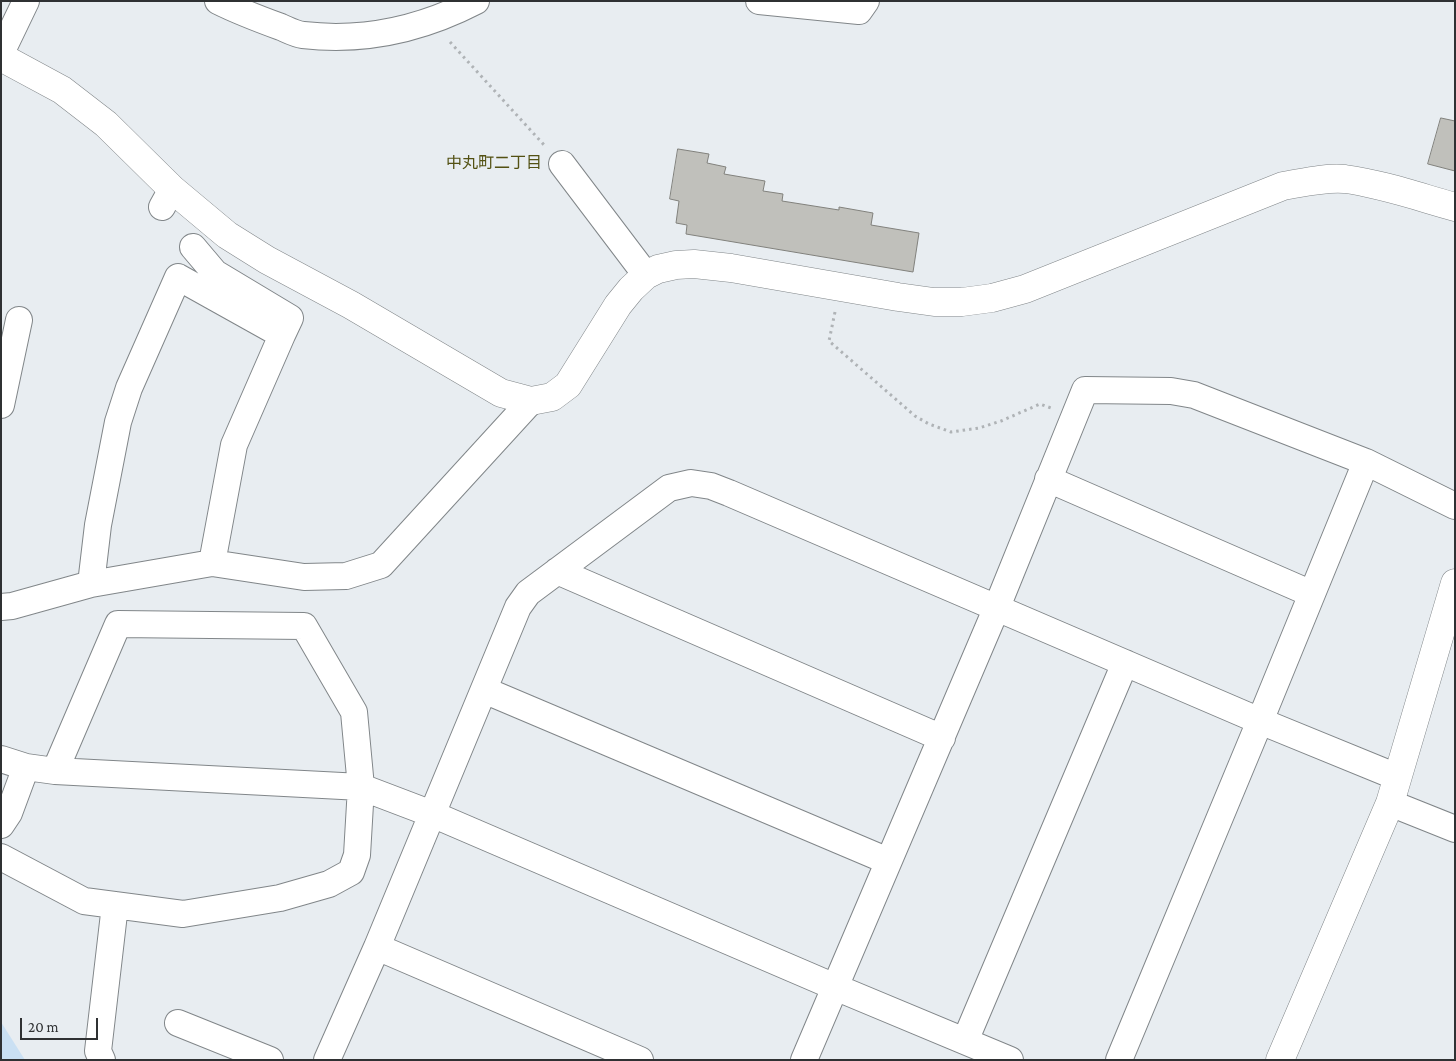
<!DOCTYPE html>
<meta charset="utf-8">
<style>
body{margin:0}
#map{position:relative;width:1456px;height:1061px;overflow:hidden;background:#e8edf1;font-family:"Crimson Pro",serif}
canvas{display:block}
.frame{position:absolute;inset:0;border:2px solid #2f3133;pointer-events:none}
.scale{position:absolute;left:20px;top:1018px;width:78px;height:22px;box-sizing:border-box;border:2px solid #2f3133;border-top:0;padding-left:6px;font-size:15px;line-height:18px;white-space:nowrap;color:#2f3133;-webkit-text-stroke:4px #e8edf1;paint-order:stroke}
</style>
<div id="map">
<canvas width="1456" height="1061"></canvas>
<div class="frame"></div>
<div class="scale">20 m</div>
</div>
<script>
const g = document.querySelector('canvas').getContext('2d');
g.lineJoin = 'round';
function paint(path, color) { g.fillStyle = color; g.fill(path, 'evenodd'); }
function trace(path, color, width, dash) { g.strokeStyle = color; g.lineWidth = width; g.lineCap = dash ? 'butt' : 'round'; g.setLineDash(dash || []); g.stroke(path); }
function label(font, color, halo, rows, align = 'center') {
  g.font = font + ' "Crimson Pro","Noto Sans JP",serif'; g.lineWidth = 5; g.setLineDash([]); g.textBaseline = 'middle'; g.strokeStyle = halo; g.fillStyle = color; for (const [text, x, y, turn = 0] of rows) {
    g.save(); g.translate(x, y); g.rotate((+turn || 0) * Math.PI / 180); g.textAlign = isNaN(turn) ? turn : align; if (halo) g.strokeText(text, 0, 0); g.fillText(text, 0, 0); g.restore();
  }
}
paint(new Path2D(`
 M1,1022L25,1060H1Z`), '#cae0f3');
const building = new Path2D(`
 M1441,118L1455,121V171L1428,164Z
 M678,149L709,154L707,163L726,167L724,174L765,181L763,191L783,194L782,201L839,210V207L873,213L871,225L919,233L913,272L686,234L687,225L676,223L679,201L670,199Z`);
paint(building, '#c0c0bb');
trace(building, '#81817c', 1);
const street = new Path2D(`
 M218,1C238,11 259,19 281,27C288,30 295,34 303,35C363,42 422,29 476,1
 M759,1L859,11L866,1
 M1,53L26,1
 M562,164L646,275
 M162,207L172,189
 M193,247L215,273L290,318L282,335
 M1,405L19,320
 M1366,462L1455,506
 M1048,479L1312,594
 M557,571L942,738
 M91,584L98,525L118,422L129,388L178,277L282,335L234,445L212,563
 M1,607L12,606L91,584L212,563L304,577L346,576L381,565L531,401
 M484,690L888,861
 M1,759L26,767L55,771L361,787L432,814L835,987L1010,1060
 M1390,803L1455,829
 M1,825L9,813L26,767
 M1,857L84,901L183,914L280,898L329,884L351,872L357,855L361,787L354,712L304,626L118,624L55,771
 M377,947L640,1060
 M178,1023L270,1060
 M965,1041L1125,663
 M102,1060L98,1051L115,905
 M327,1060L377,947L518,607L528,593L669,488L691,483L711,486L729,493L1260,721L1397,777
 M804,1060L997,607L1085,390L1171,391L1194,395L1366,462L1260,721L1119,1060`);
const secondary = new Path2D(`
 M1,57L62,90L106,124L172,189L227,235L267,260L351,305L501,393L531,401L552,397L568,385L618,305L631,289L646,275L658,269L676,265L694,264L731,268L898,297L934,302H962L992,298L1025,289L1283,186C1302,183 1325,177 1345,179C1382,184 1419,197 1455,207
 M1280,1060L1390,803L1455,583`);
trace(street, '#818689', 28);
trace(secondary, '#818689', 29);
trace(new Path2D(`
 M450,42L545,146
 M835,312L829,341L915,416L929,424L951,432L979,428L1001,421L1040,404L1051,408`), '#afb3b6', 3, [2.5, 4]);
trace(street, '#fff', 26);
trace(secondary, '#fff', 28);
label('16px', '#535113', '#e8edf1', [
 ["中丸町二丁目",494,163]
]);
</script>
